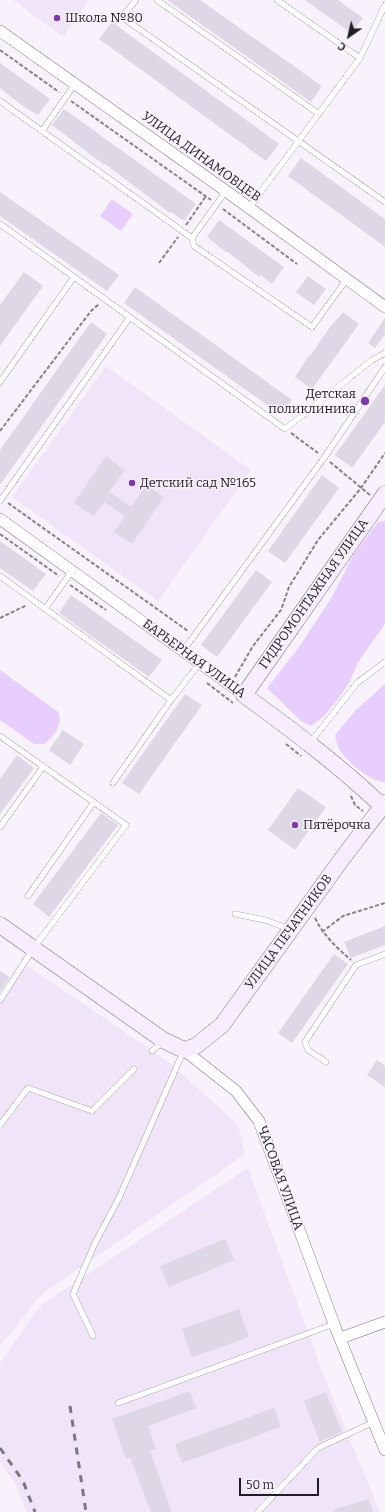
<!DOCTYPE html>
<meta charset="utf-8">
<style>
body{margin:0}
#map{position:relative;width:385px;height:1512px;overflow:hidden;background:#f8f2fd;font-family:Bitter,serif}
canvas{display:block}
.north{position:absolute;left:329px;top:16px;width:40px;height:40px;-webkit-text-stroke:3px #f8f2fd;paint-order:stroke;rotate:214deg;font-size:11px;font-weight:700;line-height:16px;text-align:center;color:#201e23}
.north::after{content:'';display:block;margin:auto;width:14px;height:18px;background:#201e23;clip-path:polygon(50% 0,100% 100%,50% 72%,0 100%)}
.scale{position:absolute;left:239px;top:1478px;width:80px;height:18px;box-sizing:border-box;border:2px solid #201e23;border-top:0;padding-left:5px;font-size:12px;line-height:14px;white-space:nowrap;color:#201e23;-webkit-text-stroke:3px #f8f2fd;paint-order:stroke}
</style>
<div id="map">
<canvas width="385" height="1512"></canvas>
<div class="north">С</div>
<div class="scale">50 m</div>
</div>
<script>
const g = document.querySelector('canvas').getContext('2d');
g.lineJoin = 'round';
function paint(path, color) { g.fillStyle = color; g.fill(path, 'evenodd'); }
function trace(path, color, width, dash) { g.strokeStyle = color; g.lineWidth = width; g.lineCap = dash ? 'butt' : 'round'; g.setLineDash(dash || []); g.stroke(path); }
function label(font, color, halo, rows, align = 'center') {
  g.font = font + ' Bitter,serif'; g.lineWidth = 3; g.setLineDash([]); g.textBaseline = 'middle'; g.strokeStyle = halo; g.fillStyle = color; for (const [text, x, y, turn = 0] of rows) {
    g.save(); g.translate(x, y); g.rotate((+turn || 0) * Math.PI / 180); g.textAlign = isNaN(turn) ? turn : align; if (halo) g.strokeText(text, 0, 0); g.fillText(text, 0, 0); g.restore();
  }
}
paint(new Path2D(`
 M13,0H89L63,37Z
 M106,366L251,470L158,601L12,497Z
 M26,965L170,1063L238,1125L245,1154L42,1294L0,1346V1003Z
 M248,1168L323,1374L380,1512H26L16,1485L0,1462V1363L40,1306Z`), '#efe4f8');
paint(new Path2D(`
 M112,199L133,214L121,231L100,216Z
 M385,521V624L358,662L350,681L339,698L323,717L311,726L301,721L267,688L299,647L332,597L353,555L378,522Z
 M0,670L58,712C64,723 53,738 44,744H34L0,720Z
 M385,684V782C372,783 346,761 340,750C337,746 336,740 335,735L356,710Z`), '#e8cefe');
paint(new Path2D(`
 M167,0H200L322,86L311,102Z
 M305,0H338L363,18L351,33Z
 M112,22L279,144L266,161L99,39Z
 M0,63L50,99L38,115L21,105L0,88Z
 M64,109L196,204L184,221L171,212L170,213L105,164L104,165L52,125Z
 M301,158L385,219V247L288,176Z
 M0,192L119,275L107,291L0,216Z
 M219,220L284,267L272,284L260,275L259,277L228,252L227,253L207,237Z
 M24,272L43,286L0,346V305Z
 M308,276L326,289L314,305L296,292Z
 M135,287L292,400L281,415L124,303Z
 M343,312L359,324L312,389L295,377L309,355L310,356L330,327Z
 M385,318V334L375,348L368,343Z
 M91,322L107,334L0,485V450Z
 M385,385V422L352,468L335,455Z
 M106,456L125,470L109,492L131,507L146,485L164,497L132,544L114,532L125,516L104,502L94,516L74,503Z
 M322,475L339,488L285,563L268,551Z
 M0,541L46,574L33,591L0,568Z
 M256,570L272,582L217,657L201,645Z
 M71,595L162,660L149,677L59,613Z
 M185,694L202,705L139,794L122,783Z
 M63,730L84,744L70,765L49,750Z
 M17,755L34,768L0,814V779Z
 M298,788L326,807L295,850L268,830Z
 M101,813L118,825L49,917L33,904Z
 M385,926V945L351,958L344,942Z
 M334,954L348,964L292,1043L278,1033Z
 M0,971L10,977L0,992Z
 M377,1060L385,1066V1087L367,1075Z
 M225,1239L234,1260L169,1287L160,1266Z
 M239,1309L249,1337L192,1357L182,1329Z
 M190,1391L196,1408L148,1426L156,1449L150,1451L172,1512H151L130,1457L126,1459L112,1419Z
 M326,1392L342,1432L320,1442L304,1401Z
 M274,1408L281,1427L182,1463L175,1444Z
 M369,1499L373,1512H333L332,1510Z`), '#ded7e5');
const lane = new Path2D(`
 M136,0L122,17L385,202
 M157,0L319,114
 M277,0L360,58
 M0,101L192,238L226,191
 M42,131L75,84
 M249,208L360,58L385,5
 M0,224L74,277L0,382
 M192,238L194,246L312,327L347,279
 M74,277L285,429L372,360L385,353
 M0,501L130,317
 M0,576L171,700L200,663
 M45,609L72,571
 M183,651L324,458L385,367
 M0,736L126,825L33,949L0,1000
 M310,743L357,683L385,662
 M113,783L171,700
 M0,827L43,767
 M28,896L94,802
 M235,914L265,920L289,929
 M152,1051L162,1042
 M326,1062L308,1050L305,1042L356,965L385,954
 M0,1125L28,1088L92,1111L134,1069
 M93,1336L73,1294L95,1243L119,1198L184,1050
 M118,1403L334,1324
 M258,1512L318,1448L374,1422`);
const street = new Path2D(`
 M0,31L226,191L385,307
 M0,519L244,695
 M184,1050L236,1091L259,1121L334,1324L385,1450
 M341,1338L385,1322`);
const secondary = new Path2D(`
 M382,806C339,765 292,730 244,695L385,494
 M0,925L163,1040L184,1050L196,1046L222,1025L344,856L385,803`);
trace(lane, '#847d8a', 6);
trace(street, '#847d8a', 12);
trace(secondary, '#847d8a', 17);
trace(new Path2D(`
 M0,50L59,92
 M71,101L211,200
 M223,209L297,264
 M186,225L206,196
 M159,263L178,237
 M0,431L91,311L99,304
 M291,433L318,453
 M330,462L370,495
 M8,503L188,631
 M0,534L59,576
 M70,585L106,610
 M0,618L27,605
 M235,677L253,646L281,610L289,587L318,540L361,488L385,453
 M207,683L233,703
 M286,744L301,756
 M351,796L355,805L363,811
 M315,918C324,936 336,947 351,960
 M322,932L343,916L385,903`), '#87838b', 2, [4, 2]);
trace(lane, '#fff', 5.5);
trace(street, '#fff', 11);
trace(secondary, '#f7edff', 16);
trace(new Path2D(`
 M70,1406L86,1512
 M0,1448L23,1481L35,1512`), '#7b777f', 3, [7, 7]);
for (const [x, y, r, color] of [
 [57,18,4,"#8039ac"],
 [365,401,5,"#8039ac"],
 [132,483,4,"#8039ac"],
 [295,825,4,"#8039ac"]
]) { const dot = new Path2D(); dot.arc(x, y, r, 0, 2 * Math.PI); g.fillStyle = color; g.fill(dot); trace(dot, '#f8f2fd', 1.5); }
label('13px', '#201e23', '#f8f2fd', [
 ["Школа №80",65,18],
 ["Детская",356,394,"right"],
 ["поликлиника",356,409,"right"],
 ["Детский сад №165",140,483],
 ["Пятёрочка",303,825]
], 'left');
label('13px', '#201e23', '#f8f2fd', [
 ["УЛИЦА ДИНАМОВЦЕВ",201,157,36],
 ["ГИДРОМОНТАЖНАЯ УЛИЦА",314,594,-55],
 ["БАРЬЕРНАЯ УЛИЦА",194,659,36],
 ["УЛИЦА ПЕЧАТНИКОВ",289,932,-54],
 ["ЧАСОВАЯ УЛИЦА",280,1178,70]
]);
</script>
